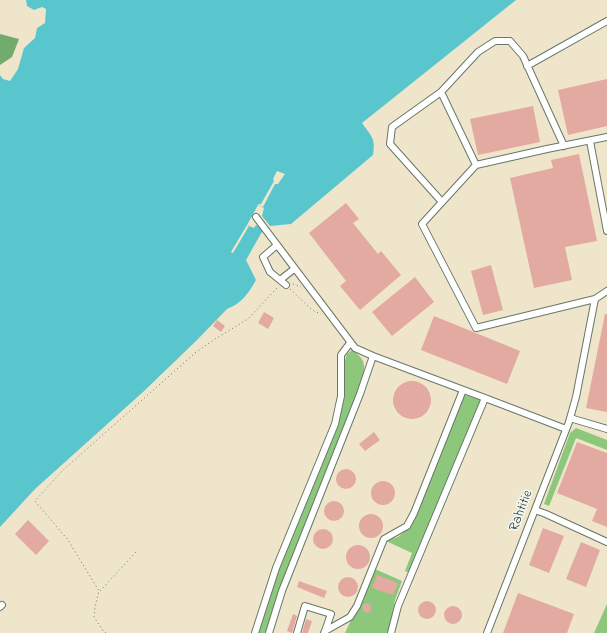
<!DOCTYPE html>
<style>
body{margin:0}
canvas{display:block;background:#eee5ca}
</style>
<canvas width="607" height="633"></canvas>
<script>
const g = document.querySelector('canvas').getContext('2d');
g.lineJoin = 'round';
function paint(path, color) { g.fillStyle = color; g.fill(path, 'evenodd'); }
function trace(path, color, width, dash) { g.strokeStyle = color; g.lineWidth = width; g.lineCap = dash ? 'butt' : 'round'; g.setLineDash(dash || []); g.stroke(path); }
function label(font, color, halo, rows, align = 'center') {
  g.font = font + ' "Indie Flower",sans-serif'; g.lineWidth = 3; g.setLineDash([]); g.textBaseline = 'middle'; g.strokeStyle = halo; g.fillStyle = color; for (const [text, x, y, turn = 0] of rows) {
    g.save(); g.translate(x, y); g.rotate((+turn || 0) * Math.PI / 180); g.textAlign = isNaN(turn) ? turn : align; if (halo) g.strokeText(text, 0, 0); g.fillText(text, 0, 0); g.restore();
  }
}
paint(new Path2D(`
 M352,350C363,358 365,361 364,375L285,574L266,633H258L278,570L337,423L345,396L344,363L347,354Z
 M464,395L481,400L410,573L405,571L412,553L386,541L398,537L408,529Z
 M576,428L607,440V450L576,438L549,506L544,504L570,433Z
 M375,569L402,581L395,600L389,633H345Z
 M607,604V633H594Z`), '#8cc77c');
paint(new Path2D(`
 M0,34L19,39L12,57L0,65Z`), '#71ac6c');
paint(new Path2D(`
 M26,0H516L362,123C371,136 376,138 373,155L291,224L270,226L262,216L264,208L258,205L247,225L254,228L256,225L263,230L246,260L256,280C249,293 241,304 227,309L196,341L143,392L35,489L0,527V75L3,79L10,81L18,69L24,48L35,38L37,28L45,23L46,9L42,7L34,10L27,6Z`), '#59c6ce');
paint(new Path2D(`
 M277,171L285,174L278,184H275L263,207L258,205L259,204H261L274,181L273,179Z
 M247,225L249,226L233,253L231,252Z`), '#eee5ca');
paint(new Path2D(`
 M607,79V126L568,135L558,90Z
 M533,106L540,142L478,155L470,119Z
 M579,154L597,241L565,247L572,280L534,288L510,178L553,168L551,160Z
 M346,203L359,219L353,223L378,254L381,251L401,275L360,310L340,286L346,281L309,233Z
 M491,265L503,310L483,315L471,271Z
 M415,277L434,302L392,336L372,312Z
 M264,312L274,318L268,329L258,323Z
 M605,314H607V412L586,408Z
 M434,316L520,351L507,384L421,350Z
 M217,320L225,326L221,332L213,326Z
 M393 400a19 19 0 1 1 38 0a19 19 0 1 1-38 0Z
 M374,432L380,440L365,451L359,444Z
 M577,442L607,453V527L592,521L597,509L557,493Z
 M336 479a10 10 0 1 1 20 0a10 10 0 1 1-20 0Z
 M371 493a12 12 0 1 1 24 0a12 12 0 1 1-24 0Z
 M324 511a10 10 0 1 1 20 0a10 10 0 1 1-20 0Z
 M359 526a12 12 0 1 1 24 0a12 12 0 1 1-24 0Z
 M28,520L49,541L36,555L15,534Z
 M543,528L564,536L549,573L529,565Z
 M313 539a10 10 0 1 1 20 0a10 10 0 1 1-20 0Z
 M581,542L600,550L586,587L566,579Z
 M346 557a12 12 0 1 1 24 0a12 12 0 1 1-24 0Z
 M377,575L398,583L393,595L372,588Z
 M338 587a10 10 0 1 1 20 0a10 10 0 1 1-20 0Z
 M299,581L327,591L324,598L297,587Z
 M518,593L574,614L567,633H503Z
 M418 610a9 9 0 1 1 18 0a9 9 0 1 1-18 0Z
 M362.5 608a4.5 4.5 0 1 1 9 0a4.5 4.5 0 1 1-9 0Z
 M444 615a9 9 0 1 1 18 0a9 9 0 1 1-18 0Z
 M293,614L297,616L292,633L287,631Z
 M306,619L312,621L308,633H302Z`), '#e3aaa1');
const minor = new Path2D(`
 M527,66L607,21
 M441,92L476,165
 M590,141L607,231
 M442,202L390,144L392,127L441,92L478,52L495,41H510L523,56L564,146
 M256,217L355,348L373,356L360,394L282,591L269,633
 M277,245L263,257L270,272L286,285
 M280,280L294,269
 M595,299L476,328L422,224L476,165L547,149L607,137
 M373,356L485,398L398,606L391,633
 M485,398L566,429
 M570,418L607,429
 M535,510L546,514L607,542
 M0,607L2,605
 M255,633L276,568L335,424L341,396V355L350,343
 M297,633L305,606L331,614L325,631
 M324,633L325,631L350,617L357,606L384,539L407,526L414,513L463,390
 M487,633L569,422L576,397L595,299L607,291`);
trace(minor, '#677868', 8);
trace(new Path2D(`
 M293,284L301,287
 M290,289L312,310L321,314
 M100,591L137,551
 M106,633L104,632L94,617L95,607L99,591L68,540L35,501L62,471L195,353L215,339L248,319L278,287`), '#677868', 1, [1, 3]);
trace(minor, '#fff', 6);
label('14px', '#1f3d34', '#f6f6f2', [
 ["Rahtitie",522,511,-69]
]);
</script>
